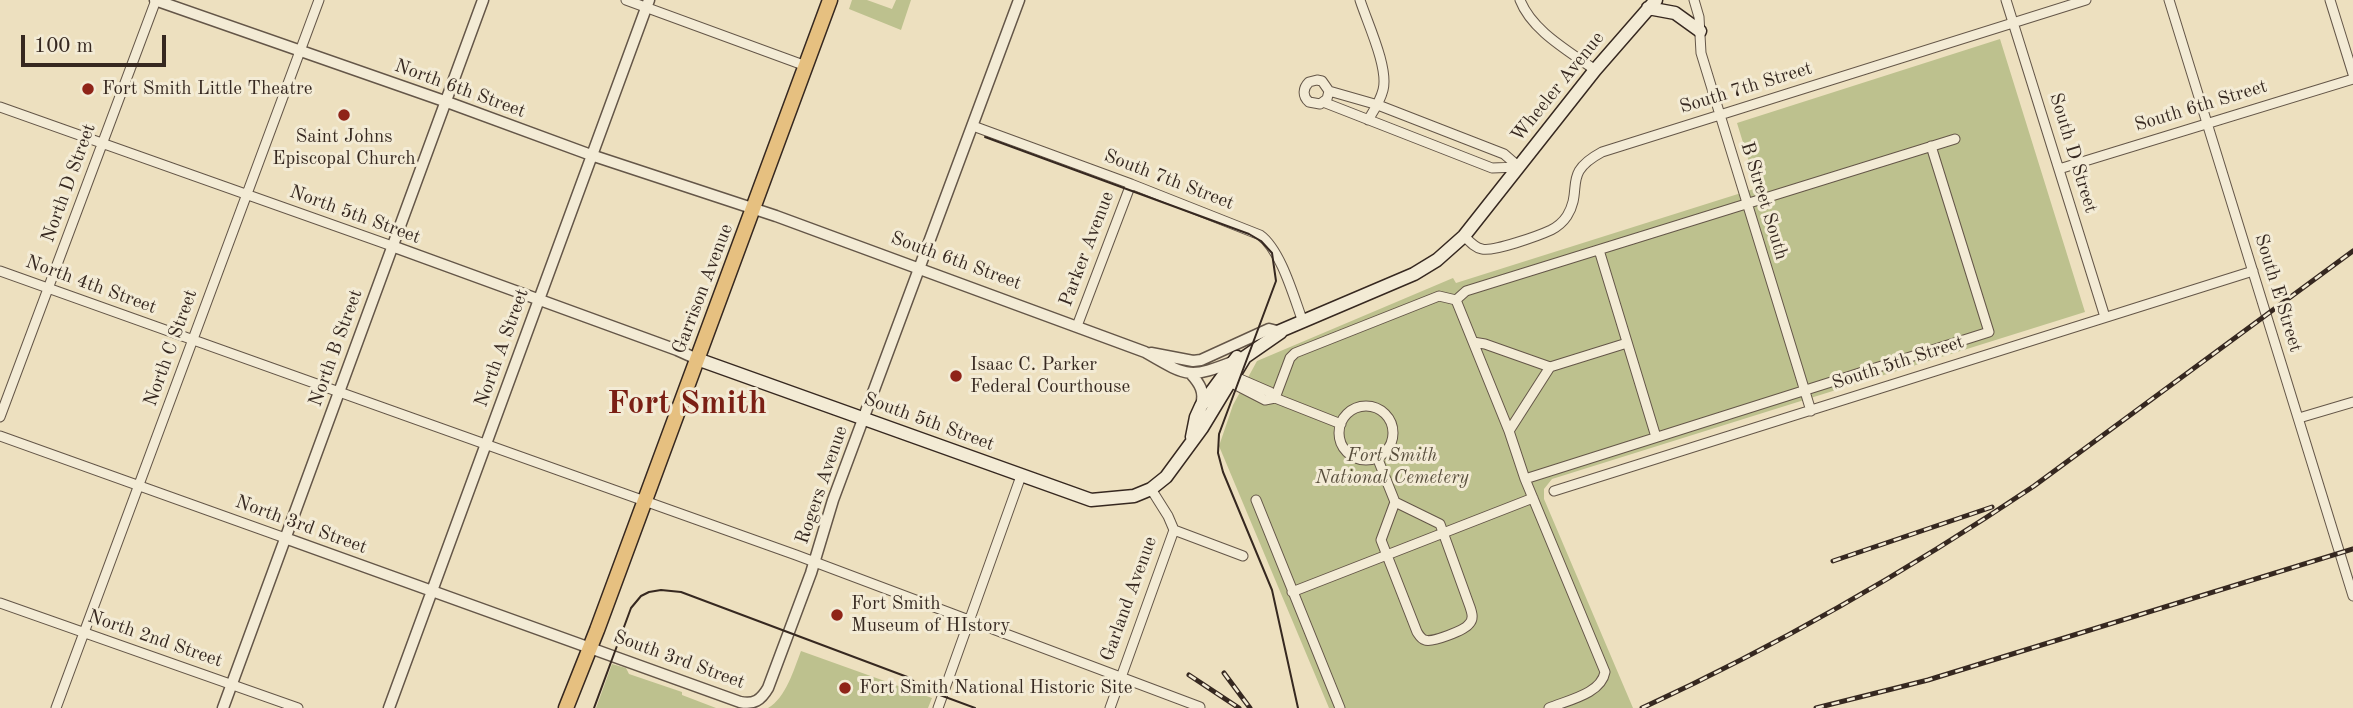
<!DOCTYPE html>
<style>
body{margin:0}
#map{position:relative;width:2353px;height:708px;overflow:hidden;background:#ede0bf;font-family:"Old Standard TT",serif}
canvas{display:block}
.scale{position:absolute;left:21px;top:35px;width:145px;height:32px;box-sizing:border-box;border:4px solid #362820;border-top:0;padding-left:9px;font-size:21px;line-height:24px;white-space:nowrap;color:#362820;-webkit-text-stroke:5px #f3ebd5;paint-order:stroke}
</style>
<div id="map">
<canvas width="2353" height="708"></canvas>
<div class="scale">100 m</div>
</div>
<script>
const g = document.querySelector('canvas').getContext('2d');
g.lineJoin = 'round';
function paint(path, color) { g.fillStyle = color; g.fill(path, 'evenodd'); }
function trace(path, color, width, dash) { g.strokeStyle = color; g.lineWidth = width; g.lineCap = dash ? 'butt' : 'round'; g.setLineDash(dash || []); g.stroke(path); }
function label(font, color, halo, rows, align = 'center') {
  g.font = font + ' "Old Standard TT",serif'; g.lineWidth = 6; g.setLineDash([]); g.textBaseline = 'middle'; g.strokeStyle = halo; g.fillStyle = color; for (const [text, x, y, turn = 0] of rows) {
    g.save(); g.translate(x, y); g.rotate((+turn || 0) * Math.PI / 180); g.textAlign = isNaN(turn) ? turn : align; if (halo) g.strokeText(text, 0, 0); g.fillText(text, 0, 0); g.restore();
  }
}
paint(new Path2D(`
 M852,0H867L892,9L896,0H911L901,30L849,9Z
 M2000,39L2085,312L1552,479L1544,489V499L1633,708H1329L1219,446L1233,405L1257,361L1453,278L1456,283L1757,188L1737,123Z
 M801,651L932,698L928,708H768C786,698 794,669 801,651Z
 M612,664L626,668L629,674L682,692V695L716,708H596Z`), '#bdc18e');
const minor = new Path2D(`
 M626,0L806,66
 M1360,0C1367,22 1389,68 1383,90C1380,102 1374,110 1368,120
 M1520,0C1532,31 1569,51 1595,70
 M1694,0L1699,17L1701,53L1811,411
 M2006,0L2105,317
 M2169,0L2353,596
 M2330,0L2353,74
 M1329,91L1327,99L1320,104L1309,102C1302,96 1303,88 1309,82L1317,80L1322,81L1329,91L1378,105L1504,154L1519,167
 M1323,102L1492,168L1519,167
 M0,107L392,246
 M973,126L1131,184L1260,235C1281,250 1294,298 1303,322
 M2059,169L2353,79
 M1464,236C1469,241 1475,248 1482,249C1493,252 1538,236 1551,230C1557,227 1563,222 1567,216C1584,188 1561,174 1602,152L2086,0
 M1599,250L1656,437
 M0,271L796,555L1200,707
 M1456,300L1466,291L1955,139
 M1456,300L1509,431L1525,479L1605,672C1601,694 1568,700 1549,708
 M1077,326L1131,184
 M1473,342L1485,344L1550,367L1627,343
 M1233,376L1270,392L1275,398L1341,424
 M1230,382L1265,400L1275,398
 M1275,398L1290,358L1295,353L1439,296L1456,300
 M1339 433a27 27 0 1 1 54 0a27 27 0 1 1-54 0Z
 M0,417L156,0
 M2299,418L2353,402
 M1509,431L1550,367
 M0,436L285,538
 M1377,457L1395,502L1440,524L1470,607C1472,613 1474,619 1469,624C1465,630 1432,643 1425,640C1421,639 1419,635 1417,632L1381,540L1395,502
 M1525,479L1989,332L1931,146
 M1554,491L2253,271
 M1256,500L1340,708
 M1174,530L1243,556
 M1292,592L1533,498
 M0,603L298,708
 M56,708L319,0
 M938,708L1021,476
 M1110,708L1174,530L1168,516L1151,489`);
const tertiary = new Path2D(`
 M155,0L447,102L591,155L776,216L1145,352C1188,377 1189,379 1235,361
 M392,246L677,350L697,359
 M1151,353L1193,361L1201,360L1269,329L1281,332
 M1191,374C1200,384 1205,392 1201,405
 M285,538L740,702C754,705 761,700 768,688L811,573L833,500L1019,0
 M223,708L483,0
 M389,708L649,0`);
const secondary = new Path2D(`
 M1648,8L1675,13L1700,31
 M1273,334L1414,274L1437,260L1464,236L1595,70L1656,0
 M697,359L1091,500L1134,496L1151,489L1166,477L1202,428L1245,357L1281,332
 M1192,437L1196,417L1201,406L1237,357`);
const primary = new Path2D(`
 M566,708L597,630L830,0`);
trace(minor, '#645648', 11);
trace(tertiary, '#645648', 13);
trace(secondary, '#362820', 15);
trace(primary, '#362820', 17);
trace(minor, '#f3ebd5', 9);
trace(tertiary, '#f3ebd5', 10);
trace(secondary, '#f3ebd5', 12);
trace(primary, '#e6c080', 14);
trace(new Path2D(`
 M985,137L1249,234L1261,241L1272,253L1276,281L1219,434L1218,453L1223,472L1272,590L1298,708
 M594,708L631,608L641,596L649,592L661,590L681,592L910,678L921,688L975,708`), '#362820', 2);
const rail = new Path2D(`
 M1833,561L1992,507
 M1224,673L1250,708
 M1189,675L1239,708
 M1642,708C1779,645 1909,570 2034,486L2353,251
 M1816,708L1928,680L2353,549`);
trace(rail, '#362820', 5);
trace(rail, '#f3ebd5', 2.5, [8]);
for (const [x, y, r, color] of [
 [88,89,7,"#8f2418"],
 [344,115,7,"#8f2418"],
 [956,376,7,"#8f2418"],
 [837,615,7,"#8f2418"],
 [845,688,7,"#8f2418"]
]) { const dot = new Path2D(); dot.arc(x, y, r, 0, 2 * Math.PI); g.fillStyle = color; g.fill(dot); trace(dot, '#f3ebd5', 2.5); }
label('19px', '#362820', '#f3ebd5', [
 ["Wheeler Avenue",1558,87,-51],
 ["South 7th Street",1746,88,-17],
 ["North 6th Street",460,89,20],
 ["South 6th Street",2201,106,-17],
 ["South D Street",2073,153,73],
 ["South 7th Street",1169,180,21],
 ["North D Street",69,183,-70],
 ["B Street South",1764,201,73],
 ["North 5th Street",355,215,20],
 ["Parker Avenue",1087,249,-69],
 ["South 6th Street",956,261,20],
 ["North 4th Street",91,285,20],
 ["Garrison Avenue",703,289,-69],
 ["South E Street",2278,293,73],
 ["North C Street",171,348,-70],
 ["North B Street",336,348,-70],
 ["North A Street",502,348,-70],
 ["South 5th Street",1898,363,-18],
 ["South 5th Street",929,422,20],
 ["Rogers Avenue",822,485,-71],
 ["North 3rd Street",301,525,20],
 ["Garland Avenue",1129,599,-70],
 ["North 2nd Street",155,639,19],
 ["South 3rd Street",679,660,20]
]);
label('19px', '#362820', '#f3ebd5', [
 ["Fort Smith Little Theatre",102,89],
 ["Saint Johns",344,137,"center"],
 ["Episcopal Church",344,159,"center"],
 ["Isaac C. Parker",970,365],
 ["Federal Courthouse",970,387],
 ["Fort Smith",851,604],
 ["Museum of HIstory",851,626],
 ["Fort Smith National Historic Site",859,688]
], 'left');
label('italic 19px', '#584e3c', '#f3ebd5', [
 ["Fort Smith",1392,456],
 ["National Cemetery",1392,478]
]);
label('bold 33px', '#7a1f14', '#f3ebd5', [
 ["Fort Smith",687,404]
]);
</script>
